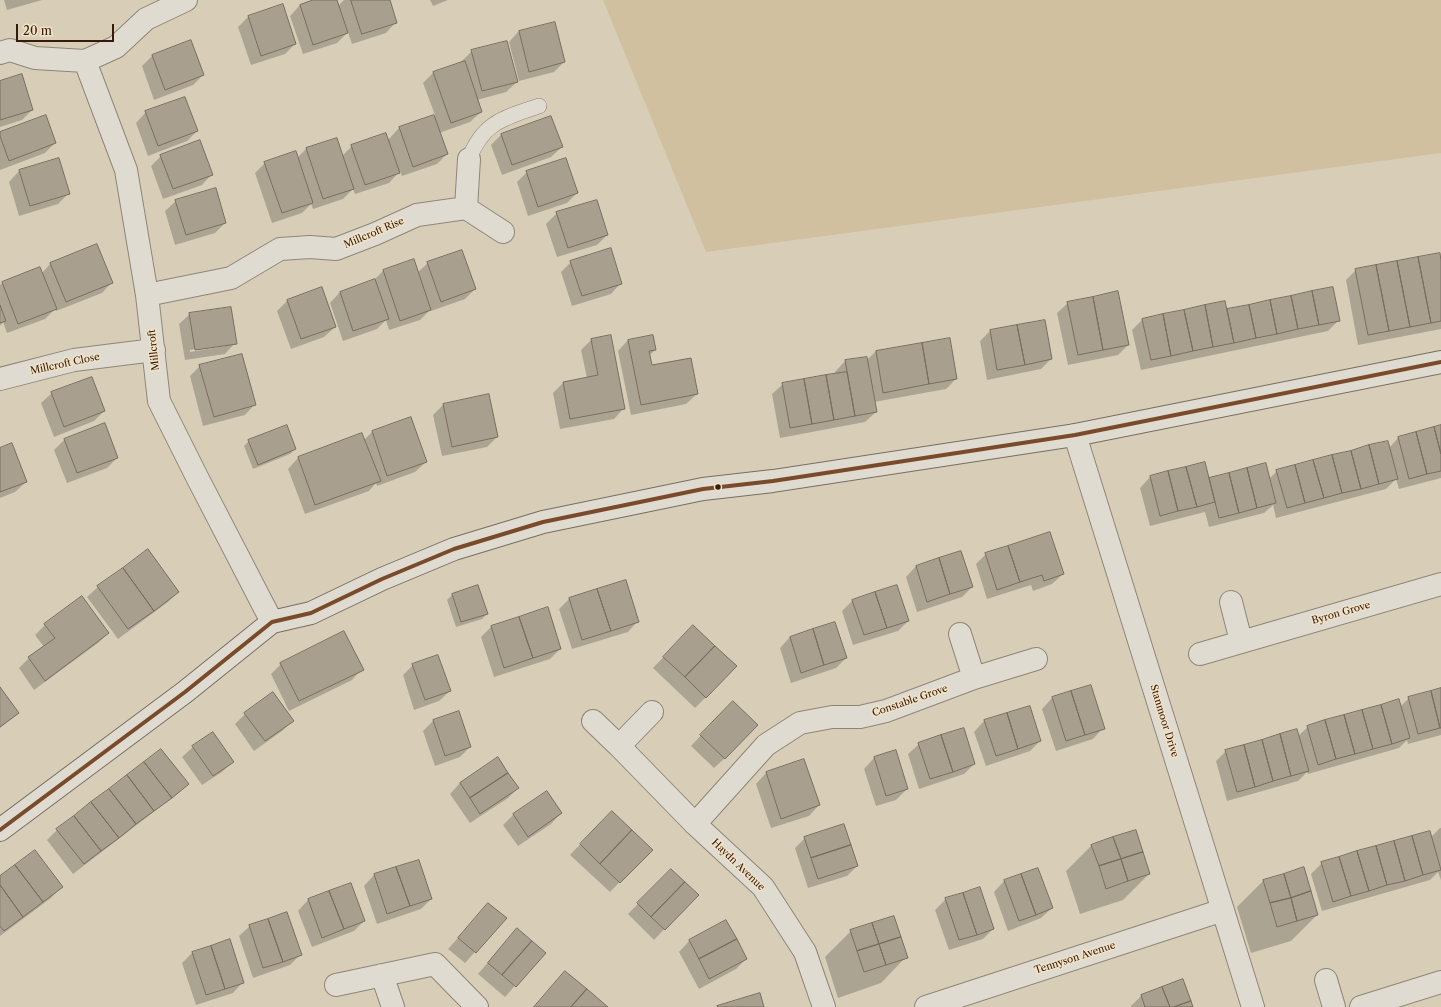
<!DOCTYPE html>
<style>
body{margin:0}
#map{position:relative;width:1441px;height:1007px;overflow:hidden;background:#d8ceb7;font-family:"Libre Caslon Text",serif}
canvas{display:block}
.scale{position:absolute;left:16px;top:24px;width:98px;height:18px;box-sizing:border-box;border:2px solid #391a0a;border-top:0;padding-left:5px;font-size:12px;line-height:14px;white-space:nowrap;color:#391a0a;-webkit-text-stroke:3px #efe2c7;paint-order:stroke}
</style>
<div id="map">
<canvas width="1441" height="1007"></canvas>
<div class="scale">20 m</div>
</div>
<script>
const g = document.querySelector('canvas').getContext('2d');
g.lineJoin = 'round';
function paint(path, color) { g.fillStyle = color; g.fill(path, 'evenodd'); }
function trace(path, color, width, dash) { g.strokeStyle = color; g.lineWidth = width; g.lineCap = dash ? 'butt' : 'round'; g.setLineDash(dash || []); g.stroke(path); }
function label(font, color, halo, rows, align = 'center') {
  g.font = font + ' "Libre Caslon Text",serif'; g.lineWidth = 3; g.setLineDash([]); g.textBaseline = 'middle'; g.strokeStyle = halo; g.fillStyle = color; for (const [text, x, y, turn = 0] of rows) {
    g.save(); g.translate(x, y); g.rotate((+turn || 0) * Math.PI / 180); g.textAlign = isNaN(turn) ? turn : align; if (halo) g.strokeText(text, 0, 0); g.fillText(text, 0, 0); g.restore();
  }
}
paint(new Path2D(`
 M603,0H1441V153L706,252Z`), '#d0c0a0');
paint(new Path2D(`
 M4,0H42L7,10Z
 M316,0H336L338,6L344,0H389L396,22L386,33L352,44L348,32L337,43L303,54L290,16L300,5Z
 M430,0H448L433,6Z
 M282,5L295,44L285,54L251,65L238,27L248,17Z
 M519,31L564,62L554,72L519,81L509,42Z
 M190,41L203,75L193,85L154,100L142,66L152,56Z
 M472,51L517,82L506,92L477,100L481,112L470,122L439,133L447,154L437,164L402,176L400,171L389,183L355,194L353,189L343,199L313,209L311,204L302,213L272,223L255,173L265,163L297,158L306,149L336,139L342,156L352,146L388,140L399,128L435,115L423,83L434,72L462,63L461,62Z
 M0,82L32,110L22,120L0,127Z
 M146,112L197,131L187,141L148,156L136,123Z
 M551,117L562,147L551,157L502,175L491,145L501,135Z
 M0,133L55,143L45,153L0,170Z
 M161,156L212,174L202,185L163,199L151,166Z
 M58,159L69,193L58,204L19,216L9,182L19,171Z
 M527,172L577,193L567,203L528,216L517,182Z
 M176,201L225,223L215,233L175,245L165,211Z
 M557,213L607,235L597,245L557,257L546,224Z
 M413,261L417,273L428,263L475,289L465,299L431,311L430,310L420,320L389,330L386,320L377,329L343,341L330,303L340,292L373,281L383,271Z
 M571,262L621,283L611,294L572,306L561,272Z
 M51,263L112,282L102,293L56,311L55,309L45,319L7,333L3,322L0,326V285L2,283L40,268L42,273Z
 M1441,266V329L1358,345L1346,280L1356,270Z
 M1332,288L1339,320L1328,331L1141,370L1132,330L1142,320L1227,310Z
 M288,300L335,327L324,337L291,349L277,311Z
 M1068,303L1128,345L1118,355L1068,365L1057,313Z
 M190,314L235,343L225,354L185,360L179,324ZM225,344V346L190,352V350Z
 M990,331L1051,359L1041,369L987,380L980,341Z
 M949,339L956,379L946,389L874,402L876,412L865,422L780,438L772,394L783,384L836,375L835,372L845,361H866L876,351Z
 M591,340L624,408L614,419L560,429L553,393L563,383L587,378L581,350Z
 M628,340L655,350L649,356L651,366L697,394L686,404L631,415L618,351Z
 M200,366L255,404L245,415L203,426L190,376Z
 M52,393L104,411L94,421L54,437L41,403Z
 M443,405L497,437L487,447L442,456L433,415Z
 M411,418L426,462L415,472L377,486L376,483L369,491L305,514L288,469L298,458L362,434L364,440L372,432Z
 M1441,427V478L1399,489L1396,479L1386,489L1276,518L1273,505L1264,513L1209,527L1205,512L1150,526L1140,488L1150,477L1204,463L1208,479H1269L1277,471L1389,448L1398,438Z
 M65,439L117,458L107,468L67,483L54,450Z
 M249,441L295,449L290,454L253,469L244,446Z
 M0,449L26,482L15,492L0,498Z
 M986,554L1063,574L1052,584L1033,591L1031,585L987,599L976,564Z
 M916,566L972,587L962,597L917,612L906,577Z
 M625,581L638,621L628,632L572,649L559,609L569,599Z
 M98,587L178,592L168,602L118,639L87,597Z
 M452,595L487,614L482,619L456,627L447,600Z
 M853,600L908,621L898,631L853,645L842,611Z
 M547,609L560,649L550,659L494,677L481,637L491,627Z
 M45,625L108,633L98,643L34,690L19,668L29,658L44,647L35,635Z
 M683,637L706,697L695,708L653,668Z
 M790,637L846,658L836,668L791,683L780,648Z
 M281,664L362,669L352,680L289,711L271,674Z
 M413,665L450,691L439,701L414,710L403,675Z
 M0,688L18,713L0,728Z
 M1441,689V735L1408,744L1407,740L1399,748L1308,774L1307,772L1298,781L1227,801L1216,761L1226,751L1298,736L1308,727L1400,707L1409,698Z
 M1052,698L1103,728L1093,739L1056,751L1042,709Z
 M1029,707L1040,741L1030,751L986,766L974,732L984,721Z
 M723,712L725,758L714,768L691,746Z
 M245,714L292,721L282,731L254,751L235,724Z
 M433,721L470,747L460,757L435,766L423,731Z
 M919,744L974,764L964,774L919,789L908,754Z
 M193,747L232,762L222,772L202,785L182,757Z
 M498,758L518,788L508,798L470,823L450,794L460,783Z
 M874,758L907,789L896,800L876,806L864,769Z
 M804,760L819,805L809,816L771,828L756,784L766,773Z
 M188,784L177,794L73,874L47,840L57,830Z
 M547,792L561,813L551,824L518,846L503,825L513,815Z
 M601,822L651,850L610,892L570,855Z
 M1440,828H1441V880L1438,872L1430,880L1322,911L1311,874L1322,863L1431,837Z
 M805,838L857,866L847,876L808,888L795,848Z
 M1092,845L1149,874L1123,900L1080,914L1066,871Z
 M418,861L431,899L421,909L377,924L364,886L374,875Z
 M1038,869L1052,908L1041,918L1008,931L994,892L1004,881Z
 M671,870L697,895L654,940L628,914Z
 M0,878L61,887L51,898L0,936Z
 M1263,881L1317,915L1291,941L1251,953L1237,907Z
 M350,884L364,921L354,931L312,947L298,911L308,900Z
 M946,899L993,929L983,939L949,950L935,910Z
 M489,904L505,918L465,963L448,949Z
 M726,921L746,959L736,969L699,989L679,952L689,941Z
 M250,926L300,955L290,965L253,978L239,936Z
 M851,931L906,957L881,983L838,998L825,957Z
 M507,940L544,953L505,997L478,974Z
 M229,941L243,982L233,993L196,1005L182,963L192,953Z
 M1183,981L1192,1007H1130L1141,996Z`), '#0003');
const building = new Path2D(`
 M313,0H337L348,33L313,45L300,5Z
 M351,0H390L397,23L362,34Z
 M283,4L296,44L261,56L248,16Z
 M555,22L565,62L529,72L519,31Z
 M191,40L204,75L165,90L152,55Z
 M507,41L518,82L482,91L471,50Z
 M465,61L482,112L451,123L433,72Z
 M22,74L33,110L0,120V81Z
 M185,97L198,131L158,146L145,111Z
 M46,115L56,143L9,161L0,136V132Z
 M434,115L448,154L413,167L399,127Z
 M551,116L563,147L512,165L501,134Z
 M386,133L400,173L365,185L351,145Z
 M337,138L354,189L323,199L306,148Z
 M200,140L213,175L173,189L160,155Z
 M296,151L313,203L282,213L264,162Z
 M59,158L70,194L30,206L19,170Z
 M566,158L578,193L538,207L526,171Z
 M216,188L226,223L186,235L175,200Z
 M597,200L608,235L568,248L556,212Z
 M97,244L113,283L66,302L50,263Z
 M611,248L622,284L582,296L570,261Z
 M462,250L476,289L441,302L427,262Z
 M1440,253L1441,261V321L1431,323L1418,257Z
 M1418,257L1431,323L1410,327L1397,261Z
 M414,259L431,310L400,321L383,270Z
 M1397,261L1410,327L1389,331L1376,265Z
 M1376,265L1389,331L1368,335L1355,269Z
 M40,267L57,309L18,324L2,282Z
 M375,279L389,319L353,331L340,292Z
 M322,287L336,327L301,339L287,300Z
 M1333,287L1340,321L1319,325L1312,291Z
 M1118,291L1129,345L1103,350L1093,297Z
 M1312,291L1319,325L1298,329L1291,296Z
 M1291,296L1298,329L1277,334L1270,300Z
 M1093,297L1103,350L1078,355L1067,302Z
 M1270,300L1277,334L1256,338L1249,305Z
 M1225,301L1234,343L1213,347L1205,305Z
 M0,305L6,321L0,323Z
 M1205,305L1213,347L1193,351L1184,310Z
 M1249,305L1256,338L1234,343L1227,309Z
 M231,307L237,344L195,350L189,313Z
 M1184,310L1193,351L1171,356L1163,314Z
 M1163,314L1171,356L1151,360L1142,319Z
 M1045,320L1052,359L1025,365L1017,325Z
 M1017,325L1025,365L997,370L990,330Z
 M611,335L625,409L570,419L563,382L598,375L591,339Z
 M653,335L656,350L649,351L652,365L691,358L698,394L641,405L628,340Z
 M950,338L957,379L929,384L922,343Z
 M922,343L929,384L883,393L876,351Z
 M242,354L256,405L214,417L199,365Z
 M867,357L877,412L855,416L845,360Z
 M847,372L855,416L834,420L826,375Z
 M826,375L834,420L812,424L804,379Z
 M92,377L105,411L64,427L51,392Z
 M804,379L812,424L790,428L782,383Z
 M489,394L498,437L452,447L443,404Z
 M411,417L427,462L387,476L372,431Z
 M105,423L118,458L77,473L64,439Z
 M287,425L296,449L258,465L248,440Z
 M1441,425V454L1434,427Z
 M1434,427L1441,454V471L1427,474L1416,432Z
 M1416,432L1427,474L1409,479L1398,437Z
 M362,433L381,481L315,505L298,457Z
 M1388,441L1398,479L1379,484L1369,445Z
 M12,443L27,482L0,492V448Z
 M1369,445L1379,484L1361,489L1351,451Z
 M1351,451L1361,489L1342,493L1332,455Z
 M1332,455L1342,493L1324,498L1313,460Z
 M1313,460L1324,498L1305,503L1295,465Z
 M1205,462L1215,502L1197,507L1186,467Z
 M1266,463L1276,503L1257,508L1247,468Z
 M1295,465L1305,503L1287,508L1276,470Z
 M1186,467L1197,507L1178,511L1168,471Z
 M1247,468L1257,508L1239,513L1229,473Z
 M1168,471L1178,511L1160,516L1150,476Z
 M1229,473L1239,513L1219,518L1209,478Z
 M1050,532L1064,574L1044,581L1042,575L1020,582L1008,546Z
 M1008,546L1020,582L997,590L985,553Z
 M148,549L179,592L154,611L123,568Z
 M961,551L973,587L950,594L939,558Z
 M939,558L950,594L927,602L916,566Z
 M123,568L154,611L128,629L97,586Z
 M626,580L639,622L611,631L597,589Z
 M478,585L488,614L461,622L452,594Z
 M897,585L909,621L887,628L875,592Z
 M597,589L611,631L582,640L569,598Z
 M875,592L887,628L864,635L852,600Z
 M82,596L109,633L45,681L28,657L55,638L44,624Z
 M548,607L561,649L533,658L519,617Z
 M519,617L533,658L504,668L491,626Z
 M835,622L847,658L824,665L813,629Z
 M693,625L715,646L685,677L663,657Z
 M813,629L824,665L801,673L790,637Z
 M344,631L364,670L299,701L280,663Z
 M715,646L737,666L706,698L685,677Z
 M438,655L451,691L425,700L412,664Z
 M1091,685L1105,729L1085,735L1071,691Z
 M0,687L19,713L0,727Z
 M1441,688V728H1440L1431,691Z
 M1071,691L1085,735L1066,741L1052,697Z
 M1431,691L1440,728L1418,734L1408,697Z
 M273,692L294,721L265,741L244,713Z
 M1399,699L1410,738L1392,744L1381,705Z
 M733,701L758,725L725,759L700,735Z
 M1381,705L1392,744L1373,749L1362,710Z
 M1030,706L1041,741L1018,749L1007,713Z
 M1362,710L1373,749L1355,754L1344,715Z
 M459,711L471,747L445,756L433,720Z
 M1007,713L1018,749L996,756L984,720Z
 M1344,715L1355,754L1336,759L1325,720Z
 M1325,720L1336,759L1318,765L1307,726Z
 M964,728L975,764L953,772L941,735Z
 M1297,729L1309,771L1291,776L1280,734Z
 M213,732L234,762L213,776L192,746Z
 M1280,734L1291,776L1273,781L1262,740Z
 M941,735L953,772L930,779L918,743Z
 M1262,740L1273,781L1255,787L1244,745Z
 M1244,745L1255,787L1237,792L1225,750Z
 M161,749L189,784L172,798L144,762Z
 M896,750L908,789L886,796L874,757Z
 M498,757L508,773L470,798L460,783Z
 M804,759L820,805L781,819L766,772Z
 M144,762L172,798L154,811L127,775Z
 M508,773L519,788L480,814L470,798Z
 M127,775L154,811L136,824L109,789Z
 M109,789L136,824L119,838L91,802Z
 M547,791L562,813L528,837L513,814Z
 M91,802L119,838L101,851L74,816Z
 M612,811L632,830L600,864L580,844Z
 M74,816L101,851L84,864L56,829Z
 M844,824L851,845L811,858L804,837Z
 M632,830L653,850L620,883L600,864Z
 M1136,830L1143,852L1121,859L1113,837Z
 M1430,831L1441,870L1423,875L1412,836Z
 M1412,836L1423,875L1405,881L1394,841Z
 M1113,837L1121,859L1099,866L1091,845Z
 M1394,841L1405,881L1387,885L1376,846Z
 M851,845L858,866L818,879L811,858Z
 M1376,846L1387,885L1369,891L1357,851Z
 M35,850L63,887L43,902L15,865Z
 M1357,851L1369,891L1351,896L1339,857Z
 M1143,852L1150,874L1128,881L1121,859Z
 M1339,857L1351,896L1333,902L1321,862Z
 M1121,859L1128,881L1106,889L1099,866Z
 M419,860L432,899L410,906L396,867Z
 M15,865L43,902L23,917L0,885V876Z
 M396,867L410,906L387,914L374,874Z
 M1304,867L1311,891L1291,898L1284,874Z
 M1038,868L1053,908L1036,915L1021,874Z
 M671,869L685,882L651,917L637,903Z
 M1021,874L1036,915L1019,921L1004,880Z
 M1284,874L1291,898L1270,903L1263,880Z
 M685,882L699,895L665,930L651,917Z
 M351,883L365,921L344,929L329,891Z
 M0,885L23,917L4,931L0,926Z
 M980,887L994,929L977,935L963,893Z
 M329,891L344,929L322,938L308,899Z
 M1311,891L1318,915L1297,921L1291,898Z
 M963,893L977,935L959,940L945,898Z
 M1291,898L1297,921L1277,927L1270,903Z
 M488,903L507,918L476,953L458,938Z
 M287,912L302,955L283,962L268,919Z
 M894,916L901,937L879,944L872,923Z
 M268,919L283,962L263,968L249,925Z
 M726,920L737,939L699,959L689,940Z
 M872,923L879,944L857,951L850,930Z
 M517,928L532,941L502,975L488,963Z
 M901,937L908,958L886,965L879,944Z
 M230,939L244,983L225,989L211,946Z
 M737,939L747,959L709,979L699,959Z
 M532,941L546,953L516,987L502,975Z
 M879,944L886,965L864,972L857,951Z
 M211,946L225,989L206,995L192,952Z
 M565,971L587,989L571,1007H534Z
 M1183,979L1191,1001L1174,1007H1170L1162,987Z
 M1162,987L1170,1007H1145L1141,995Z
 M587,989L608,1007H571Z
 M760,993L764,1007H718L717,1006Z
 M1191,1001L1193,1007H1174Z`);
paint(building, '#a89f8f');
trace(building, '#786e60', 1);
const lane = new Path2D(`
 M469,159C483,122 504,118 539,106`);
const street = new Path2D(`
 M0,53L10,50L35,58L85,61L126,170L147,295L159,401L197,477L272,622
 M85,61L116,47L146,19L186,0
 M466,208L503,232
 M147,295L231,278L280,249L310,247L336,249L375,234L417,215L466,208L469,159
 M0,379L74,360L154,350
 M1075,435L1253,1007
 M1231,602L1241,641
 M960,634L974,678
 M1200,654L1441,584
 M593,721L619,746L695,824L763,887L805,952L824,1007
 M619,746L652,712
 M695,824L766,745L800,723L832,717H860L886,711L974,678L1036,659
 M382,975L393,1007
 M1326,980L1334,1007
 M336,985L435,964L477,1007
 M926,1007L1223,910
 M1361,1007L1441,982`);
const secondary = new Path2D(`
 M0,830L185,692L272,622L311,613L382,579L454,549L543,522L703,489L773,481L1075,435L1441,362`);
trace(lane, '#8f8577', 16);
trace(street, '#8f8577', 24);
trace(secondary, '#786e60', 24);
trace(lane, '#e0dbd0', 15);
trace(street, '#e0dbd0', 22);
trace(secondary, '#e0dbd0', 22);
trace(new Path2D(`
 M0,830L185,692L272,622L311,613L382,579L454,549L543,522L703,489L773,481L1075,435L1441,362`), '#7a4b2a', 4);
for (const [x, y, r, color] of [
 [718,487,3.5,"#391a0a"]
]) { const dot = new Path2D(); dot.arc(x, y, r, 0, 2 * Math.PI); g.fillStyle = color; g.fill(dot); trace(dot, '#efe2c7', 1.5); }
label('10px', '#391a0a', '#efe2c7', [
 ["Millcroft Rise",374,233,-23],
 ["Millcroft",154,350,-96],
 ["Millcroft Close",65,364,-12],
 ["Byron Grove",1341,613,-16],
 ["Constable Grove",910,701,-19],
 ["Stanmoor Drive",1164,721,73],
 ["Haydn Avenue",738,865,44],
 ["Tennyson Avenue",1075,958,-18]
]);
</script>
